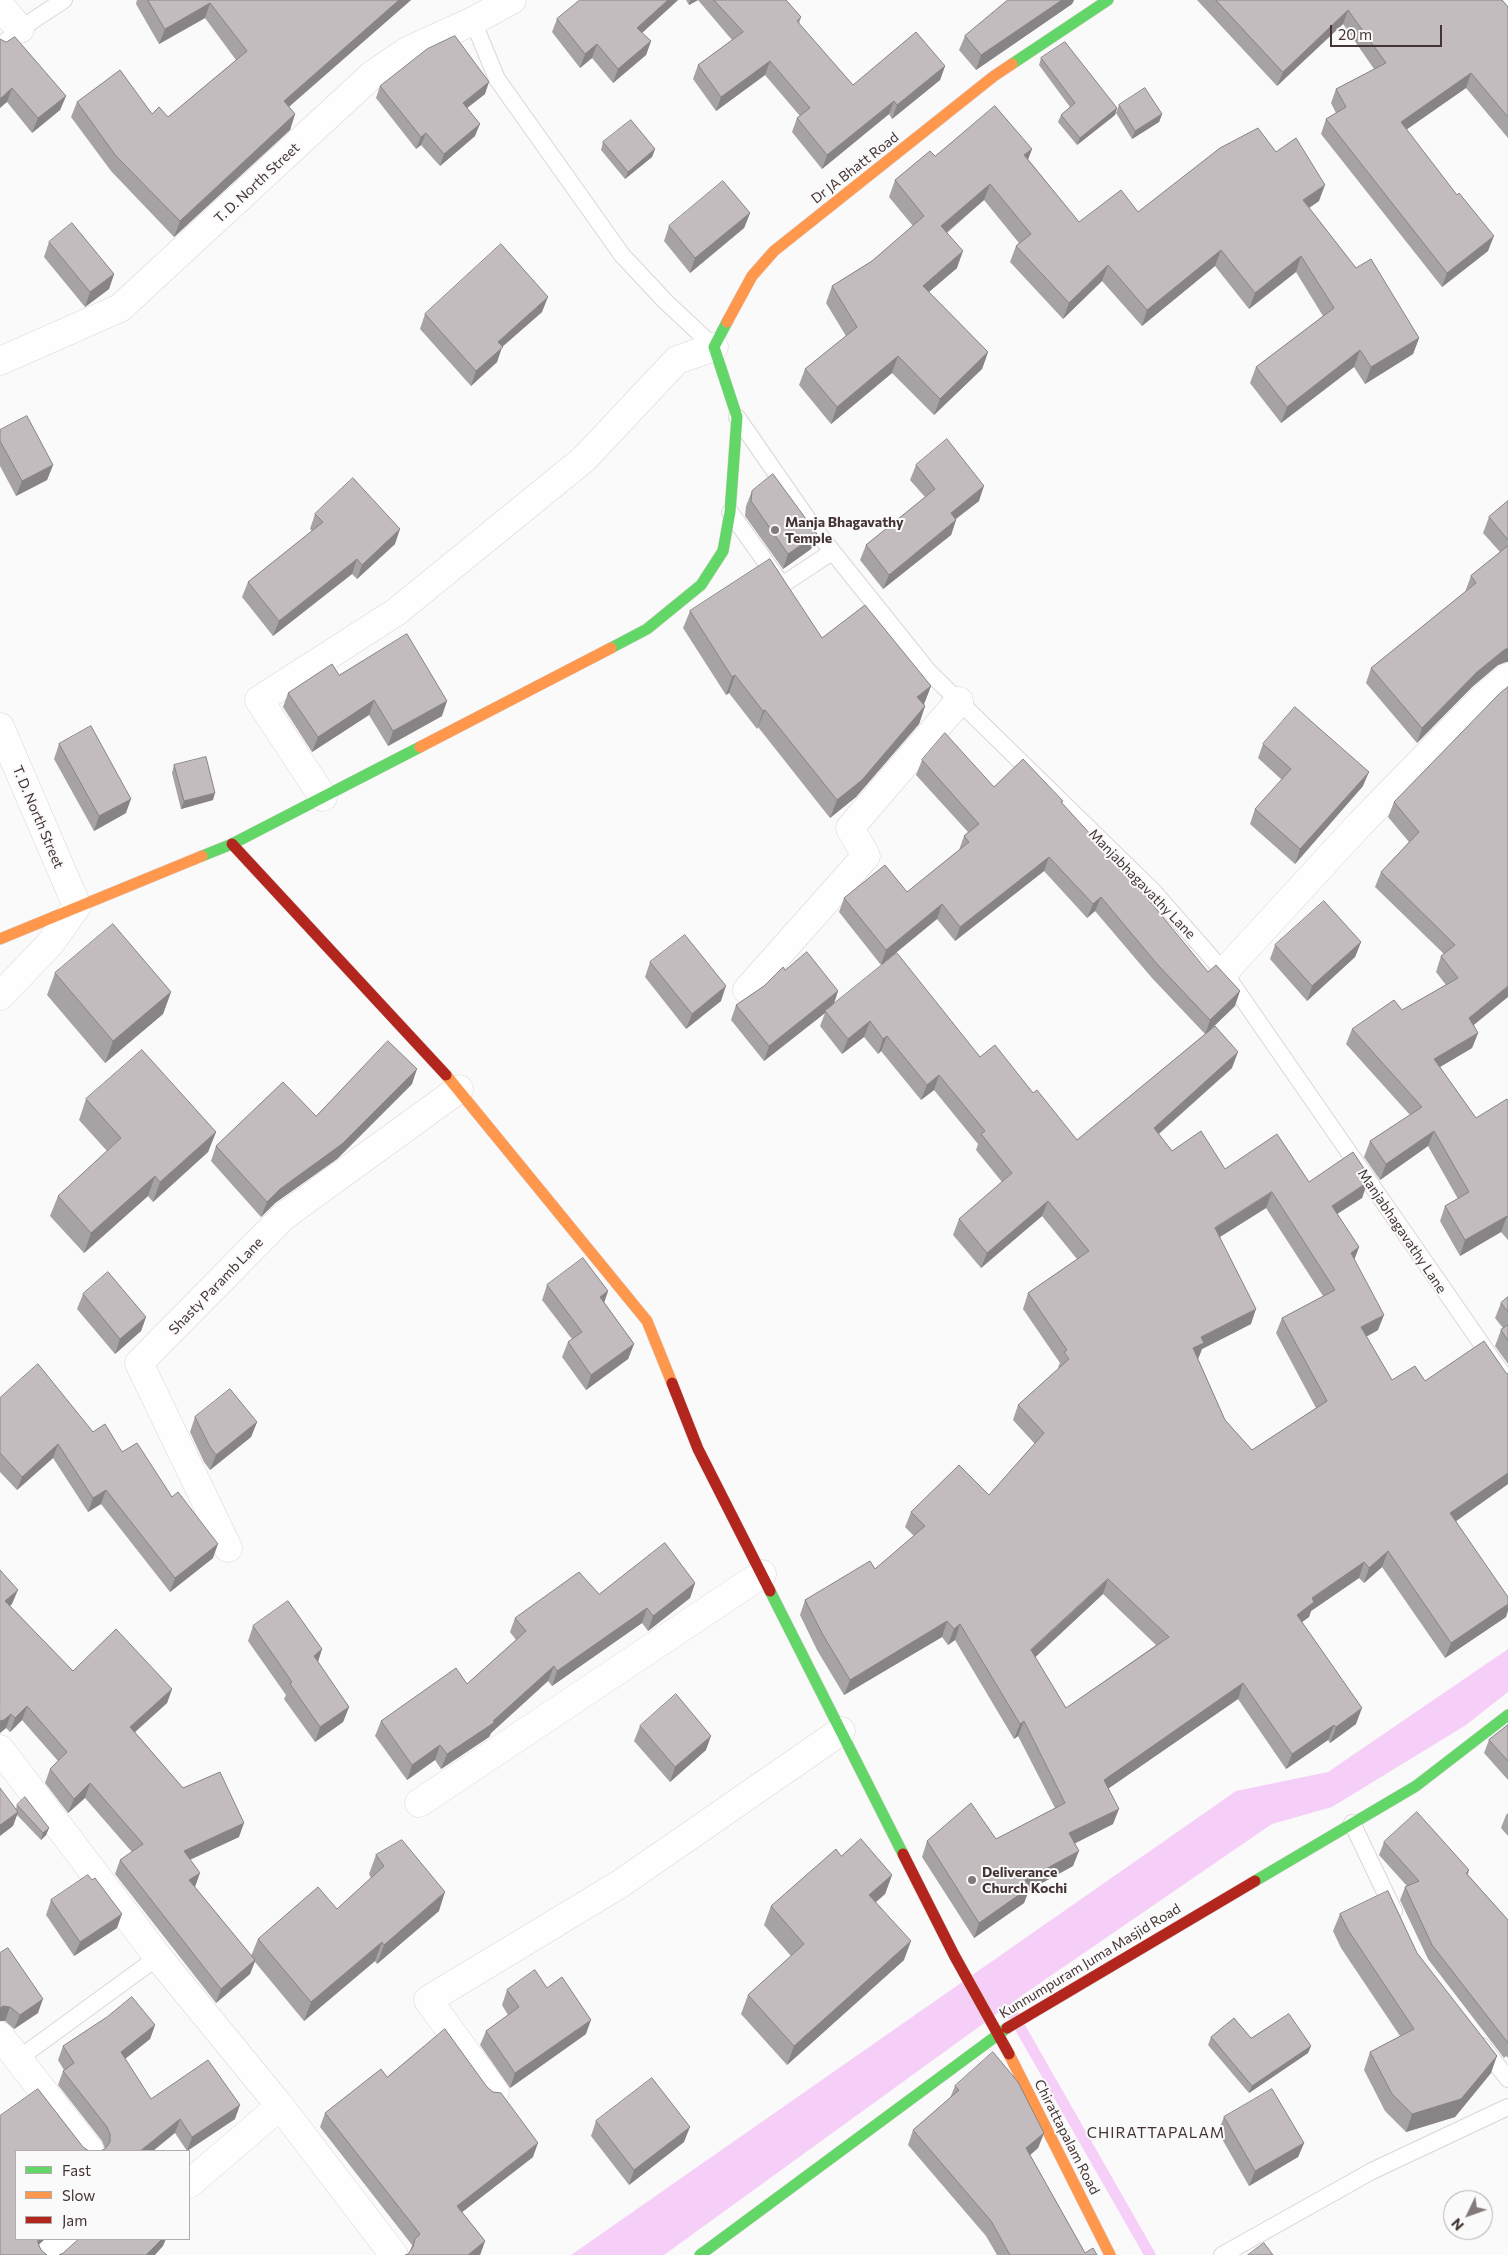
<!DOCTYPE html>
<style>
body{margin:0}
#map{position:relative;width:1508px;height:2255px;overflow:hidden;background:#fafafa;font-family:Commissioner,sans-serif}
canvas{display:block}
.legend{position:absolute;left:15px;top:2150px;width:175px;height:90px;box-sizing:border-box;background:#fafafa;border:1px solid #b1abaa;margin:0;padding:6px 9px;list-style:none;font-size:15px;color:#443433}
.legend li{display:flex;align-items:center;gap:10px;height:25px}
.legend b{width:25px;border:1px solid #b1abaa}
.north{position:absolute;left:1443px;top:2190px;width:50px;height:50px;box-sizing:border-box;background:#fafafa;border:1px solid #b1abaa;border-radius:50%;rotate:228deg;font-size:14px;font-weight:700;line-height:20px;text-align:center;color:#443433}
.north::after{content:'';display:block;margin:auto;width:18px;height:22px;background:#847979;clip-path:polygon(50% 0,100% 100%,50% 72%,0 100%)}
.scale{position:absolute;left:1330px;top:25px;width:112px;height:22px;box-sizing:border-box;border:2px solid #443433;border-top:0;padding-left:6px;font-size:15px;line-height:18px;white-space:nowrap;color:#443433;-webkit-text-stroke:4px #fafafa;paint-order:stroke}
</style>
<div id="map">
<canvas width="1508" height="2255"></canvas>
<ul class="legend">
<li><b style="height:6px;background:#63d668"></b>Fast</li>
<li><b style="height:6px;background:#ff974d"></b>Slow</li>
<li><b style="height:6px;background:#b3261e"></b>Jam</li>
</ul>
<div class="north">N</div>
<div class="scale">20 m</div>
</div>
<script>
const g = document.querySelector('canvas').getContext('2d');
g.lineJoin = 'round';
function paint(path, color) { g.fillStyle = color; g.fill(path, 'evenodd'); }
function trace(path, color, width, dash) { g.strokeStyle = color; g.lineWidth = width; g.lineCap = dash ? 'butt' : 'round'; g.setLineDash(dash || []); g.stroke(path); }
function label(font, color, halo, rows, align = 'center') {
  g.font = font + ' Commissioner,sans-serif'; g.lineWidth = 4; g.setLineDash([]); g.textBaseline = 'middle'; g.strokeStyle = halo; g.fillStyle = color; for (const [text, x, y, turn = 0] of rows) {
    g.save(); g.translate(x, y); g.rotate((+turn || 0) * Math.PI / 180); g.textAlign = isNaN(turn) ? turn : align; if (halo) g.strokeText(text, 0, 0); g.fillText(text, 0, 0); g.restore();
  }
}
paint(new Path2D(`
 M1508,1649V1692L1466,1725L1332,1807L1272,1824L1027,1992L664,2255H571L1236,1791L1328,1772Z`), '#f5cff7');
trace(new Path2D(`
 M1001,1994L1150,2255`), '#f5cff7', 11);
const lane = new Path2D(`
 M473,21L497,79L622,255L666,302L714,347
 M0,46L20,29L64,0
 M737,417L816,531L929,672L1154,892L1224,972L1508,1382
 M730,512L782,585L832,552
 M1352,1823L1394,1911
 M1482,2046L1508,2079
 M18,2059L158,1957
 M1222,2255L1372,2171L1508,2107`);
const street = new Path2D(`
 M0,6L20,29
 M0,361L120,308L372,75L407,51L473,21L512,0
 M0,727L77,906L49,945L0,996
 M323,797L259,700L396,612L584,459L677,360L714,347
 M1224,972L1359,825L1483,698L1508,677
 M747,990L866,856L850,828L959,701
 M228,1548L139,1363L284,1216L459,1089
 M0,1749L158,1957L280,2106L394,2255
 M419,1803L762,1574
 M0,2036L90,2151
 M495,2092L428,2000L620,1884L841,1731
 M189,2184L280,2106
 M48,2255L68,2239`);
const fast = new Path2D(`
 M1012,64L1108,0
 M611,648L647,629L701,585L723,551L730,512L737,417L714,347L727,322
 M202,856L232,844L420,747
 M770,1591L903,1854
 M1255,1881L1416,1786L1508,1715
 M700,2255L1007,2028`);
const slow = new Path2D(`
 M727,322L752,276L774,251L994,76L1012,64
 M420,747L611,648
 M0,939L202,856
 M446,1075L647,1321L672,1383
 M1009,2054L1110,2255`);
const jam = new Path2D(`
 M232,844L446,1075
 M672,1383L698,1449L770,1591
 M903,1854L954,1955L1009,2054
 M1007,2028L1255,1881`);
trace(lane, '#ded5d5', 18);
trace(street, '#ded5d5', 29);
trace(fast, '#ded5d5', 12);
trace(slow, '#ded5d5', 12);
trace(jam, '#ded5d5', 12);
trace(lane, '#fefefe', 16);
trace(street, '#fefefe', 28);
trace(fast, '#63d668', 11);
trace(slow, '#ff974d', 11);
trace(jam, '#b3261e', 11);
paint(new Path2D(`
 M137,0H411L289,107L295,114L290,130L174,237L111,171L71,117L77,102L168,117L236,60L205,18L159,44L136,4Z
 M580,0H678L642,33L651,41L646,55L613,83L592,58L580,68L552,32L557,19Z
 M686,0H786L801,17L799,24L853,85L945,66L940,80L892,119L889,114L822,169L792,132L797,118L800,116L765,75L716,111L693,79L698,65L732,40L698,0L689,5Z
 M1008,0H1074L1072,4L976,70L959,50L965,36Z
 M1197,0H1502L1508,7V138L1466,88L1406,129L1488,251L1442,287L1321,134L1326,119L1336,113L1331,103L1336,89L1374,69L1343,24L1277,86Z
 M0,39L66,96L60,110L32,133L7,102Z
 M1041,58L1117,108L1115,115L1077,145L1058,122L1061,115L1070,107L1039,65Z
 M380,86L485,94L467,108L475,136L440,166L421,145L416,149L376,98Z
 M1119,105L1162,114L1159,122L1132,139L1116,113Z
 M603,142L655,149L652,157L625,179L601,150Z
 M1032,149L1028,159L1079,222L1138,212L1276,152L1319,201L1309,208L1356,268L1419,338L1413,354L1365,384L1354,367L1281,423L1250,383L1256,367L1323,316L1296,272L1249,309L1215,266L1142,326L1102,281L1063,319L1010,262L1016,246L1019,243L984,200L947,233L957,268L929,292L988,352L982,369L934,415L892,373L831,424L799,385L805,369L846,336L826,303L832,286L872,261L913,226L889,197L895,180L935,156Z
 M750,213L744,228L690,273L664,241L669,226Z
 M49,242L114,274L109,289L85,307L44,257Z
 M542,312L502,347L497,362L471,386L420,329L425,314Z
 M0,430L53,465L47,480L16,496L0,466Z
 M916,465L979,501L956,519V520L951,535L883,589L860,560L866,545L925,497L910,480Z
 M752,491L817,534L811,549L783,569L745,516L746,506Z
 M1508,501V662H1506L1498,665L1472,687L1417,743L1366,683L1371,668L1465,592L1471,576L1500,552L1483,533L1489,517Z
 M315,514L395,544L357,579L352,574L273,636L242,597L248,582L312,531L310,529Z
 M690,611L822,638L931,686L924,704L925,706L919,724L856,797L830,818L758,727L757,729L729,693L726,695L683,628Z
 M339,675L442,716L388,746L369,715L312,752L283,707L288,693Z
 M1508,687L1474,1025L1478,1033L1472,1048L1440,1067L1476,1118L1508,1101V1240L1501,1232L1460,1256L1440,1221L1445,1206L1458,1199L1428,1146L1380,1180L1364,1157L1370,1141L1410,1115L1346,1044L1352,1029L1402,1010L1446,985L1436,972L1441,956L1444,954L1375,887L1381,872L1409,842L1388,817L1394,802Z
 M59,744L126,813L94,831L54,759Z
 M1263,744L1363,786L1295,864L1250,824L1255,809L1282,780L1258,758Z
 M922,760L994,787L1063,801L1062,803L1235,1006L1207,1032L1232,1068L1159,1134L1172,1151L1225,1169L1309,1182L1367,1181L1368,1182L1362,1198L1337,1214L1359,1247L1354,1260L1378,1330L1366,1337L1392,1380L1425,1381L1506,1373L1508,1374V1484L1456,1521L1506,1617L1445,1658L1382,1567L1364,1583L1359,1578L1311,1611L1309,1617L1302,1622L1356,1724L1330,1743L1328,1740L1286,1769L1238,1699L1109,1788L1113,1824L1075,1843L1073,1866L1029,1890L1024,1903L974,1938L922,1857L927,1841L996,1839L1055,1808L1018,1736L1014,1739L955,1640L948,1645L942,1637L844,1695L817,1650L800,1615L805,1600L875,1569L914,1536L905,1527L911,1512L989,1495L1035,1444L1013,1420L1018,1405L1059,1368L1058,1367L1060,1363L1023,1309L1028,1293L1077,1259L1042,1216L981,1268L953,1235L959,1219L1002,1182L976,1150L978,1144L934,1090L921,1100L881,1051L878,1054L864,1037L842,1054L820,1026L825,1013L764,1061L731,1020L736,1005L764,986L785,970L838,991L834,1004L980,1057L1033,1093L1077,1140L1205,1034L1152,978L1095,911L1087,918L1044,871L955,941L937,919L881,965L839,912L844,898L907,892L959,850L964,836L968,832L916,775ZM1266,1208L1323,1296L1282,1318L1276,1333L1316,1408L1252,1450L1225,1420L1198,1359L1202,1349L1251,1324L1220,1237ZM1103,1594L1156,1645L1066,1708L1035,1657Z
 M174,765L213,800L181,809L172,773Z
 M1361,942L1355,957L1307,1001L1270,959L1275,945Z
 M650,962L721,1001L686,1029L645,977Z
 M55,973L171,992L163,1014L105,1063L47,995Z
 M412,1084L337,1159L275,1203L261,1217L211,1161L216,1146L316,1116Z
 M86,1099L216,1132L208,1152L153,1202L148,1196L84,1253L50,1216L58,1196L107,1151L79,1120Z
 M547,1285L608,1291L604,1302L634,1344L628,1359L586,1390L562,1357L568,1342L572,1339L542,1300Z
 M83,1294L146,1317L141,1331L115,1354L77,1309Z
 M1508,1297V1364L1495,1346L1501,1330L1503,1328L1495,1318L1501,1303Z
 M0,1398L93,1432L122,1452L172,1497L213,1558L170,1592L101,1504L88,1512L53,1458L17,1490L0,1472Z
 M195,1417L257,1422L251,1437L210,1470L204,1462L190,1432Z
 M0,1570L12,1604L10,1606L73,1671L172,1689L167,1703L135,1732L183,1788L239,1837L190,1859L195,1887L251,1956L258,1939L337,1909L371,1878L369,1874L376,1855L439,1911L377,1964L375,1961L304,2021L255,1962L250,1974L216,2003L115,1874L120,1860L132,1852L85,1798L68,1813L45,1783L50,1769L58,1761L22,1720L10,1732L6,1728L0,1733Z
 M695,1583L690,1598L648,1631L642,1623L552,1686L548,1681L491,1733L489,1737L441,1769L435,1760L407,1780L375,1736L381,1721L467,1684L516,1640L510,1632L515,1618L599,1594Z
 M253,1626L322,1649L318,1662L349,1707L343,1722L315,1742L284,1699L286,1695L248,1641Z
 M1508,1725V1780L1484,1753L1489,1740Z
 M640,1726L706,1750L670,1782L634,1741Z
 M17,1805L49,1828L46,1835L41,1840L17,1815L13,1826L16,1809Z
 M1508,1813V1836L1501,1828L1506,1815Z
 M1384,1842L1469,1870L1468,1875L1508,1920V2058L1506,2056L1504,2058L1428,1959L1400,1900L1405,1887L1407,1886L1379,1855Z
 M841,1856L892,1875L885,1894L876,1902L904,1960L787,2065L741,2014L748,1995L791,1956L764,1925L771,1906Z
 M51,1900L117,1928L74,1956L46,1915Z
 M1340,1914L1417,1953L1491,2073L1455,2117L1406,2132L1385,2111L1364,2070L1370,2052L1400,2036L1341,1948L1333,1931Z
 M0,1953L38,2013L14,2029L5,2021H0Z
 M507,1990L586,2034L510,2088L480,2045L486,2031L508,2015L502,2005Z
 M155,2025L150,2039L125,2059L151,2099L235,2119L187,2151L175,2133L105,2149L102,2141L58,2085L63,2071L64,2070L58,2060L63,2046Z
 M1211,2037L1251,2038L1311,2046L1308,2053L1249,2093L1208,2045Z
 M387,2077L533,2157L462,2212L485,2241L480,2255H405L408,2254L410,2251L412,2245L320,2127L325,2113Z
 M955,2086L1044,2133L1038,2148L1030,2155L1085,2253L1097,2255H997L986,2236L908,2145L913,2130L950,2098Z
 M1224,2117L1304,2143L1298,2157L1249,2186L1218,2132Z
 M596,2121L684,2142L629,2185L591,2136Z`), '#a7a2a3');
paint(new Path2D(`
 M399,0H411L278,116L284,101Z
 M668,0H678L632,42L637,28Z
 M690,0H698L689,5Z
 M1062,0H1074L1072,4L976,70L981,55Z
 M210,3L205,18L159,44L165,29Z
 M1348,10L1343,24L1277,86L1283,72Z
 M651,41L646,55L613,83L618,69Z
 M597,44L592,58L580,68L585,54Z
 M770,61L765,75L716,111L721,97Z
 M945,66L940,80L892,119L897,105Z
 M1471,73L1466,88L1396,137L1401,122Z
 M489,82L485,94L458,115L463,103Z
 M12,88L7,102L0,108V99Z
 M66,96L60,110L32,133L38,118Z
 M894,101L889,114L822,169L827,155Z
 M1117,108L1115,115L1077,145L1080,138Z
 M295,114L290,130L174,237L180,221Z
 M1162,114L1159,122L1132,139L1135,131Z
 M480,124L475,136L440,166L444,154Z
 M426,133L421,145L416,149L421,137Z
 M655,149L652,157L625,179L628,172Z
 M1032,149L1026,165L1024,155Z
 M990,184L984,200L935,242L941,226Z
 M1325,185L1319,201L1297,216L1303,200Z
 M750,213L744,228L690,273L695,258Z
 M1494,236L1488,251L1442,287L1447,273Z
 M1221,250L1215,266L1142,326L1147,310Z
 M963,251L957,268L917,302L923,286Z
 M1301,256L1296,272L1249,309L1255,293Z
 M1108,265L1102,281L1063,319L1069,303Z
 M114,274L109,289L85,307L90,292Z
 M548,297L542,312L502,347L497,362L471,386L476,371L498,342Z
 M1419,338L1413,354L1365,384L1371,367Z
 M1360,350L1354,367L1281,423L1287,407Z
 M988,352L982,369L934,415L940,399Z
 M898,356L892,373L831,424L837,407Z
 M53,465L47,480L16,496L22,481Z
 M984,486L979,501L945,527L951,513Z
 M956,520L951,535L883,589L889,575Z
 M400,529L395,544L357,579L362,565Z
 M817,534L811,549L783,569L788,554Z
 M357,559L352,574L273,636L279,621Z
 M1508,648V662H1506L1498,665L1472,687L1417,743L1422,728L1477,672L1504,650Z
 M735,675L729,693L726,695L732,677Z
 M931,686L924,704L911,715L917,697Z
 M374,700L369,715L312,752L318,737Z
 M447,701L442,716L388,746L393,731Z
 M925,706L919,724L856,797L830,818L837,800Z
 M765,710L758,727L757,729L763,711Z
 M1369,772L1363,786L1295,864L1300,849Z
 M215,793L213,800L181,809L184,801Z
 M131,799L126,813L94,831L99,816Z
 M1049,857L1044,871L955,941L960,927Z
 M1101,897L1095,911L1087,918L1093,904Z
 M942,904L937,919L881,965L886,950Z
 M1361,942L1355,957L1307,1001L1312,986Z
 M726,986L721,1001L686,1029L692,1014Z
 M1508,986V997L1464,1033L1469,1018Z
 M838,991L833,1006L825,1011V1013L764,1061L769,1046Z
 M1240,991L1235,1006L1205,1035L1210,1020Z
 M171,992L163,1014L105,1063L113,1041Z
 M870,1021L864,1037L842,1054L848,1039Z
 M1478,1033L1472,1048L1428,1074L1434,1059Z
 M887,1036L881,1051L878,1054L883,1039Z
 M1238,1052L1232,1068L1148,1143L1154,1128Z
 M417,1069L412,1084L337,1159L275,1203L261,1217L267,1202L280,1189Z
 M939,1075L934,1090L921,1100L927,1085Z
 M1434,1131L1428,1146L1380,1180L1386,1164Z
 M216,1132L208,1152L153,1202L160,1182Z
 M155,1176L148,1196L84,1253L91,1233Z
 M1369,1176L1362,1198L1326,1221L1332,1206Z
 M1272,1192L1266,1208L1210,1243L1215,1228Z
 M1048,1201L1042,1216L981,1268L987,1253Z
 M1507,1216L1501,1232L1460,1256L1465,1240Z
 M1359,1247L1353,1263L1351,1253Z
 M608,1291L603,1306L600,1297Z
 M1256,1309L1251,1324L1202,1349L1198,1359L1193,1348L1201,1337Z
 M1384,1315L1378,1330L1355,1343L1361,1327Z
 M146,1317L141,1331L115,1354L120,1339Z
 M634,1344L628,1359L586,1390L591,1375Z
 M257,1422L251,1437L210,1470L216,1455Z
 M58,1444L53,1458L17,1490L22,1477Z
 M1508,1473V1484L1445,1529L1450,1513Z
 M106,1490L101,1504L88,1512L93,1498Z
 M218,1544L213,1558L170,1592L175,1578Z
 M1388,1551L1382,1567L1364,1583L1369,1568Z
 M1364,1562L1359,1578L1311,1611L1309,1617L1291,1630L1297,1615L1312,1598Z
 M1108,1579L1103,1594L1026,1666L1031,1650Z
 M695,1583L690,1598L648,1631L653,1616Z
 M18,1590L12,1604L0,1614L5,1601Z
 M1508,1604V1611L1506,1617L1445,1658L1451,1643Z
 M647,1608L642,1623L552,1686L557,1671Z
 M947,1621L942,1637L844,1695L850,1680Z
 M960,1624L955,1640L948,1645L954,1629Z
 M322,1649L317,1664L314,1656Z
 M554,1666L548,1681L491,1733L489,1737L441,1769L447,1754L493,1721Z
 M1243,1683L1238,1699L1099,1795L1104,1780Z
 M172,1689L167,1703L125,1741L130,1727Z
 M27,1706L22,1720L10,1732L15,1718Z
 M349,1707L343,1722L315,1742L320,1727Z
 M1362,1708L1356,1724L1330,1743L1336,1727Z
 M11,1714L6,1728L0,1733V1721Z
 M1024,1721L1018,1736L1014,1739L1020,1724Z
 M1334,1725L1328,1740L1286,1769L1292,1754Z
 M711,1736L706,1750L670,1782L675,1767Z
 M440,1745L435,1760L407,1780L412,1765Z
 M90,1783L85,1798L68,1813L74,1799Z
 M1119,1809L1113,1824L1064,1849L1069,1833Z
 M18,1812L13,1826L0,1836V1825Z
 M244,1823L239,1837L179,1865L184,1851Z
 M49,1828L46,1835L41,1840L43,1833Z
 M1079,1851L1073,1866L1029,1890L1024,1903L974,1938L979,1923L1025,1880Z
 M200,1873L195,1887L189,1880Z
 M892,1875L885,1894L862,1914L869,1895Z
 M445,1892L439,1911L377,1964L384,1945Z
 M122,1914L117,1928L74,1956L80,1942Z
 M911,1941L904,1960L787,2065L794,2046Z
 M382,1942L375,1961L304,2021L311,2002Z
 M255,1960L250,1974L216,2003L221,1989Z
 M43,1999L38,2013L14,2029L20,2015Z
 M3,2006L10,2007L5,2021H0V2008Z
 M591,2020L586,2034L510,2088L515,2073Z
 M155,2025L150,2039L116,2066L121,2052Z
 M1311,2046L1308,2053L1249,2093L1252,2086Z
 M1497,2056L1491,2073L1455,2117L1406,2132L1412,2114Z
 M240,2105L235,2119L187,2151L192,2137Z
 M180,2119L175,2133L153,2151H140Z
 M690,2127L684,2142L629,2185L634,2170Z
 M1044,2133L1038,2148L1021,2163L1026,2148Z
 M538,2143L533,2157L452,2220L457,2206Z
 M1304,2143L1298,2157L1249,2186L1255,2171Z
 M37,2239H45L34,2249Z
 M162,2239H166L163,2246L155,2255H146Z
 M485,2241L480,2255H468Z`), '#888485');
const building = new Path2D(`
 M148,0H399L284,101L295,114L180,221L116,156L77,102L120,70L152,114L159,107L168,117L247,51L210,3L165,29Z
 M580,0H668L637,28L651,41L618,69L597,44L585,54L557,19Z
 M714,0H786L801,17L797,21L853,85L916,32L945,66L897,105L894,101L827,155L797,118L810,108L770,61L721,97L698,65L743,32Z
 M1008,0H1062L981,55L965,36Z
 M1216,0H1502L1508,7V117L1471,73L1401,122L1457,195L1459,193L1494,236L1447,273L1326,119L1346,107L1336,89L1386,63L1348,10L1283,72Z
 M455,36L489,82L463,103L480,124L444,154L426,133L421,137L380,86L427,49Z
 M15,37L66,96L38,118L12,88L0,99V39L6,42Z
 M1065,42L1117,108L1080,138L1061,115L1075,103L1041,58Z
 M1145,88L1162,114L1135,131L1119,105Z
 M995,106L1032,149L1024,155L1079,222L1121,190L1138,212L1220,148L1258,128L1276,152L1296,138L1325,185L1303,200L1356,268L1371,259L1419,338L1371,367L1360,350L1287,407L1256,367L1334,308L1301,256L1255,293L1221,250L1147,310L1108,265L1069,303L1016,246L1031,234L990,184L941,226L963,251L923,286L988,352L940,399L898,356L837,407L805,369L857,327L832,286L872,261L924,216L895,180L930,151L935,156Z
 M631,120L655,149L628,172L603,142Z
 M723,181L750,213L695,258L669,226Z
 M72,223L114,274L90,292L49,242Z
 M501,244L548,297L498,342L503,347L476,371L425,314Z
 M27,416L53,465L22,481L0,441V430Z
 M947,439L984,486L951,513L956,520L889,575L866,545L935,489L916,465Z
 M773,474L817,534L788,554L751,501L752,491Z
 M353,478L400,529L362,565L357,559L279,621L248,582L323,522L315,514Z
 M1508,501V540L1489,517Z
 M1508,546V648L1504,650L1477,672L1422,728L1371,668L1476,583L1471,576Z
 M770,559L822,638L865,605L931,686L917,697L925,706L862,780L837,800L765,710L763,711L735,675L732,677L690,611Z
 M407,634L447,701L393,731L374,700L318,737L288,693L332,664L339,675Z
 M1508,687V986L1469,1018L1478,1033L1434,1059L1476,1118L1507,1099L1508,1101V1218L1507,1216L1465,1240L1445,1206L1469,1192L1434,1131L1386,1164L1370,1141L1422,1107L1352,1029L1394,1000L1402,1010L1458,978L1441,956L1455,945L1381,872L1419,832L1394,802L1499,694Z
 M1295,707L1369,772L1300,849L1255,809L1291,769L1263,744Z
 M91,726L131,799L99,816L59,744Z
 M945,733L994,787L1023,759L1063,801L1061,802L1134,882L1208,972L1216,965L1240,991L1210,1020L1157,964L1101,897L1093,904L1049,857L960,927L942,904L886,950L844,898L885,865L907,892L969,842L964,836L979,824L922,760Z
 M206,757L215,793L184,801L174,765Z
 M1324,901L1361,942L1312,986L1275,945Z
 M113,924L171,992L113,1041L55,973Z
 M685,935L726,986L692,1014L650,962Z
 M807,952L838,991L769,1046L736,1005L764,986L783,967L785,970Z
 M897,953L980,1057L995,1045L1033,1093L1037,1090L1077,1140L1215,1026L1238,1052L1154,1128L1172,1151L1201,1131L1225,1169L1277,1134L1309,1182L1353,1152L1369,1176L1365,1179L1368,1182L1332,1206L1359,1247L1351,1253L1384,1315L1361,1327L1392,1380L1415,1366L1425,1381L1484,1341L1506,1373L1508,1374V1473L1450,1513L1508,1597V1604L1451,1643L1388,1551L1369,1568L1364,1562L1312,1598L1314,1602L1297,1615L1362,1708L1336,1727L1334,1725L1292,1754L1243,1683L1104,1780L1119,1809L1069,1833L1079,1851L1025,1880L1030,1887L979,1923L927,1841L971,1803L996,1839L1065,1803L1024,1721L1020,1724L960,1624L954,1629L947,1621L850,1680L823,1635L805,1600L870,1561L875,1569L925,1526L911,1512L959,1465L989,1495L1044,1433L1018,1405L1069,1359L1064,1352L1067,1350L1028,1293L1089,1251L1048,1201L987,1253L959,1219L1012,1173L981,1134L985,1131L939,1075L927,1085L887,1036L883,1039L870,1021L848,1039L825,1011ZM1272,1192L1335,1290L1282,1318L1327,1401L1252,1450L1225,1420L1193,1348L1204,1343L1201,1337L1256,1309L1215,1228ZM1108,1579L1169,1637L1066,1708L1031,1650Z
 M388,1041L417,1069L342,1144L280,1189L267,1202L216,1146L283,1082L316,1116Z
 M142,1050L216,1132L160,1182L155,1176L91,1233L58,1196L121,1138L86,1099Z
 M583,1258L608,1291L600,1297L634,1344L591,1375L568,1342L582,1332L547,1285Z
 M108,1272L146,1317L120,1339L83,1294Z
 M1508,1297V1312L1501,1303Z
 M1508,1325V1341L1501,1330Z
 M38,1364L93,1432L105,1424L122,1452L137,1443L172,1497L178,1492L218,1544L175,1578L106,1490L93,1498L58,1444L22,1477L0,1453V1398Z
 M230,1389L257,1422L216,1455L210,1447L195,1417Z
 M665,1543L695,1583L653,1616L647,1608L557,1671L554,1666L493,1721L495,1722L447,1754L440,1745L412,1765L381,1721L456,1668L467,1684L526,1631L515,1618L579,1572L599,1594Z
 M0,1570L18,1590L5,1601L73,1671L116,1629L172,1689L130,1727L183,1788L220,1772L244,1823L184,1851L200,1873L189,1880L255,1960L221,1989L120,1860L143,1844L90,1783L74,1799L50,1769L67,1752L27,1706L15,1718L11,1714L4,1720L0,1721Z
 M288,1601L322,1649L314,1656L349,1707L320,1727L290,1684L292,1682L253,1626Z
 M676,1694L711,1736L675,1767L640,1726Z
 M1508,1725V1761L1489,1740Z
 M0,1788L18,1812L0,1825Z
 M25,1797L49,1828L43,1833L17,1805Z
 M1417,1812L1469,1870L1466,1873L1508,1920V2043L1432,1945L1405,1887L1419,1881L1384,1842Z
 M861,1839L892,1875L869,1895L911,1941L794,2046L748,1995L804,1944L771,1906L836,1849L841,1856Z
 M402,1840L445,1892L384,1945L382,1942L311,2002L258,1939L318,1887L337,1909L384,1866L376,1855Z
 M88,1875L92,1880L95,1878L122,1914L80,1942L51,1900Z
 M1388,1891L1417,1953L1497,2056L1461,2099L1412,2114L1392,2094L1370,2052L1414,2029L1348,1930L1340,1914Z
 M8,1948L43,1999L20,2015L10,2007L3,2006L0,2008V1953Z
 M535,1970L547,1988L562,1977L591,2020L515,2073L486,2031L519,2007L507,1990Z
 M132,1997L155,2025L121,2052L151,2099L208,2060L240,2105L192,2137L180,2119L140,2151H100L105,2149L110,2142V2134L107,2127L63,2071L74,2063L63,2046L107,2017Z
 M1289,2014L1311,2046L1252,2086L1211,2037L1234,2018L1251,2038Z
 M445,2029L487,2087L493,2092L501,2093L538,2143L457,2206L485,2241L468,2255H405L408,2254L413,2247L415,2239L420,2234L325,2113L381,2069L387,2077Z
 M993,2052L1018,2082L1044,2133L1026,2148L1085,2253L1093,2248L1097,2255H1010L991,2221L913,2130L959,2090L955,2086Z
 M652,2078L690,2127L634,2170L596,2121Z
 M38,2089L83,2147L89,2151H16V2239H38V2243L41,2250L47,2255H0V2116Z
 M1272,2089L1304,2143L1255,2171L1224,2117Z
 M79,2239H162L146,2255H59L63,2253Z
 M1264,2243L1273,2255H1248Z`);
paint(building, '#c2bcbe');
trace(building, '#888485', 1);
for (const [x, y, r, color] of [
 [775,530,5,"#847979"],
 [972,1880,5,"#847979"]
]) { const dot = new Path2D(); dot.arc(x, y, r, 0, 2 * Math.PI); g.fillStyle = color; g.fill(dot); trace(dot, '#fafafa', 2); }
label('14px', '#443433', '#fafafa', [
 ["Dr JA Bhatt Road",855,168,-38],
 ["T. D. North Street",257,183,-43],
 ["T. D. North Street",38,817,67],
 ["Manjabhagavathy Lane",1142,884,46],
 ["Manjabhagavathy Lane",1402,1231,56],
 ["Shasty Paramb Lane",216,1286,-46],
 ["Kunnumpuram Juma Masjid Road",1090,1961,-31],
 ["Chirattapalam Road",1067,2137,63]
]);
label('bold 14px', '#443433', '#fafafa', [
 ["Manja Bhagavathy",785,522],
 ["Temple",785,538],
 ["Deliverance",982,1872],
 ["Church Kochi",982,1888]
], 'left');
g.letterSpacing = '1px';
label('15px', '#443433', '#fafafa', [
 ["CHIRATTAPALAM",1156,2133]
]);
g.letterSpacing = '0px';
</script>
